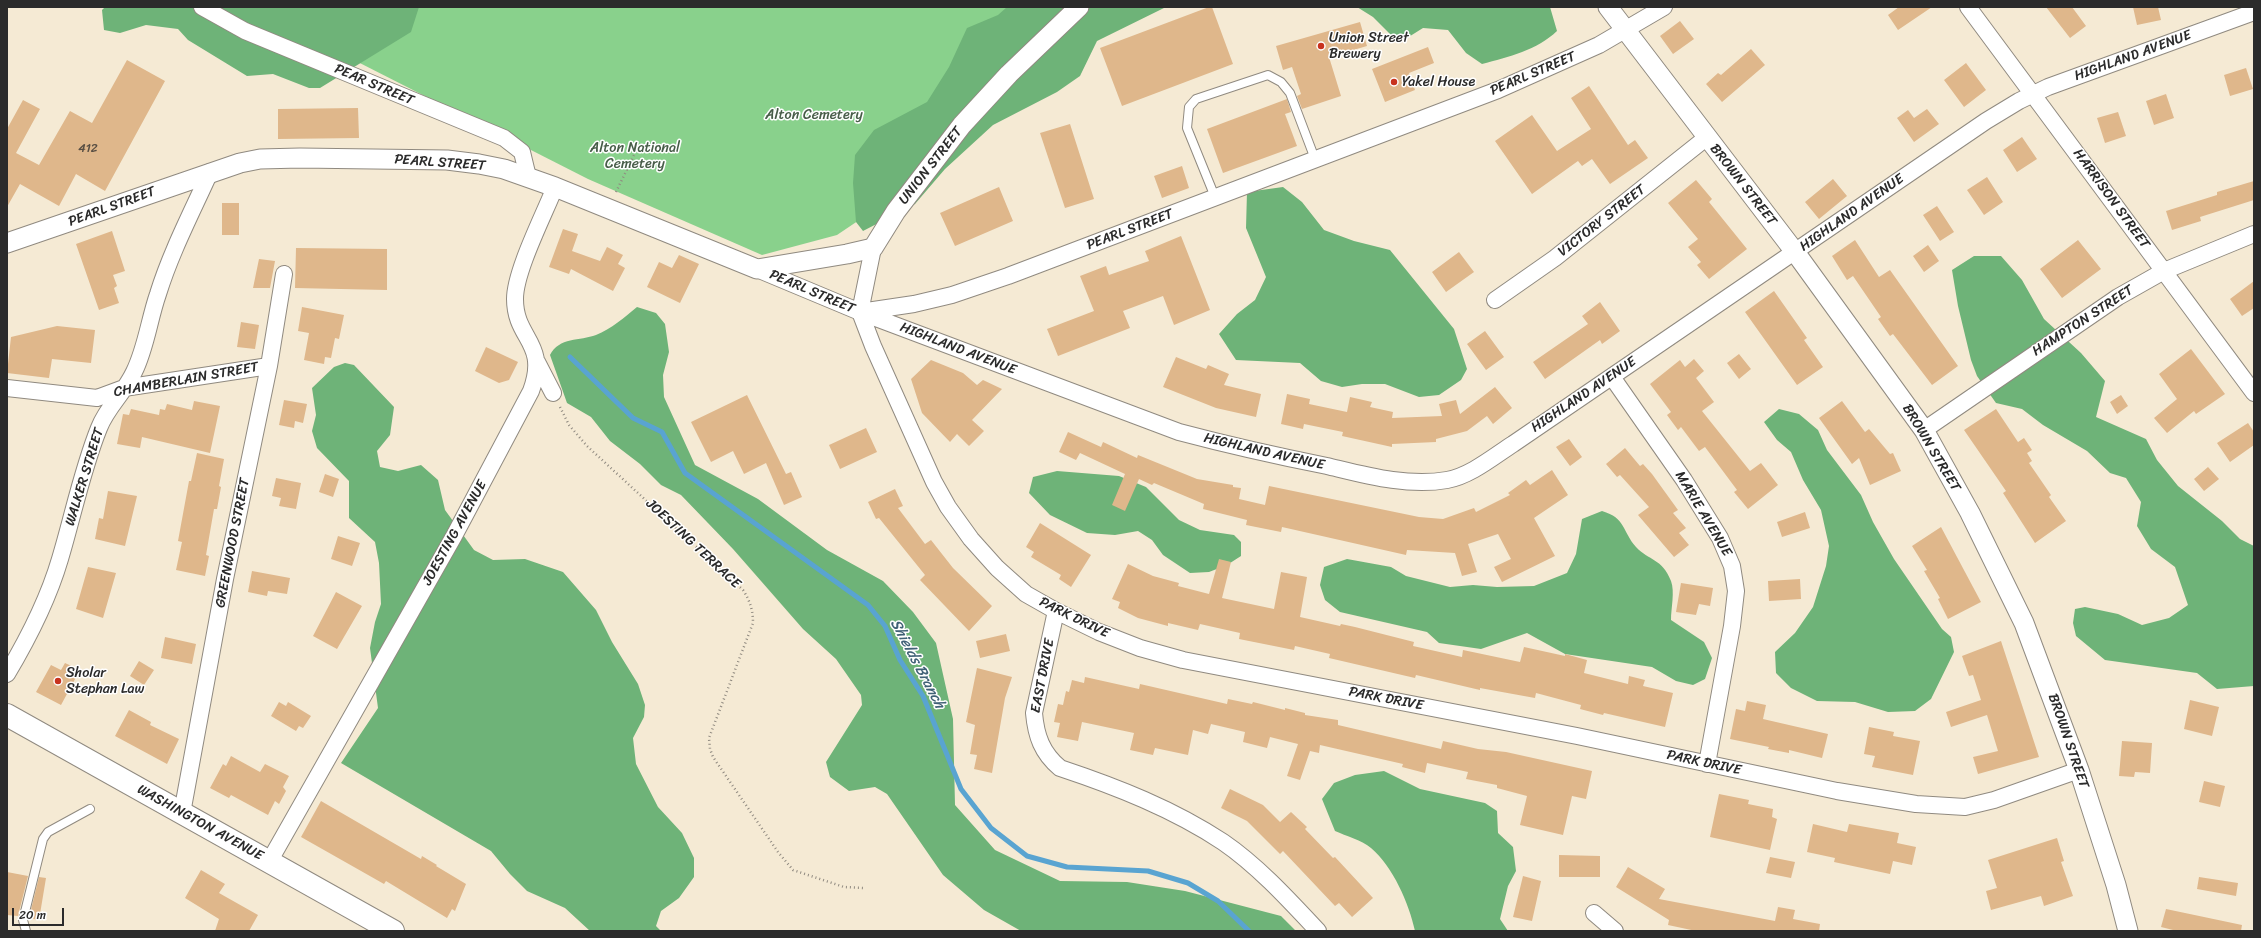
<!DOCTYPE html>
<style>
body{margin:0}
#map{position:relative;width:2261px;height:938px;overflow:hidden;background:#f5ead4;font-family:Sriracha,sans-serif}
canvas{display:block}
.frame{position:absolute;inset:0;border:8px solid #2b2b2b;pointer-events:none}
.scale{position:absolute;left:12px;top:908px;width:52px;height:18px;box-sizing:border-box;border:2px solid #2b2b2b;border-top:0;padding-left:5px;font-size:12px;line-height:14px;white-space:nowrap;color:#2b2b2b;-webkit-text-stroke:3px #fff;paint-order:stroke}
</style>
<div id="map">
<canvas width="2261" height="938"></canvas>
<div class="frame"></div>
<div class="scale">20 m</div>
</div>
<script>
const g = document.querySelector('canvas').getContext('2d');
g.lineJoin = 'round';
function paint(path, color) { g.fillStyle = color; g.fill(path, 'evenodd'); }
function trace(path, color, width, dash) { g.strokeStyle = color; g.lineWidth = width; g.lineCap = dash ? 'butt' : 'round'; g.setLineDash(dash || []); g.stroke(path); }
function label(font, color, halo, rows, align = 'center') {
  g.font = font + ' Sriracha,sans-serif'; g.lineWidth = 3; g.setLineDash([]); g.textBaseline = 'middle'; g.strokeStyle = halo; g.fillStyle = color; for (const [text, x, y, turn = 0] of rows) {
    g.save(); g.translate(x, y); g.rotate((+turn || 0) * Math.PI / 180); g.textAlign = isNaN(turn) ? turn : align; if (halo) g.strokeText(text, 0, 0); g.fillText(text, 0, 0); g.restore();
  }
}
paint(new Path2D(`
 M298,7H1033L880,206L837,235L762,255L588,179L287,26Z`), '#89d18c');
paint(new Path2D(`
 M105,7H419L411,32L320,88H309L273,74L247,76L188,40L178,29L146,25L120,33L104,30L102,10Z
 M1007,7H1166L1097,41L1080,76L1057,92L993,125L945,169L915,204L863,231L856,222L853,183L855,155L874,130L927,102L949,67L967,28L998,15Z
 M1357,7H1550L1557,31C1537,50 1509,57 1482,64L1466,53L1448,30L1423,28L1399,43L1373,17Z
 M1283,187L1302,202L1324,230L1354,241L1390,250L1454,329L1467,369L1461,380L1439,395L1419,397L1385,384H1362L1342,387L1321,381L1300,363L1236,360L1219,334L1237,314L1255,300L1266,277L1246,228L1247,192Z
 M1974,256H2001L2022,280L2044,319L2081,353L2105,381L2096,417L2146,439L2157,460L2178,486L2222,521L2240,539L2254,546V686L2217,689L2197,673L2105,660L2076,636L2073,623L2075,609L2085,607L2118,614L2142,625L2169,618L2188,605L2175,567L2151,549L2137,526L2141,502L2126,478L2110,473L2087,451L2043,425L2022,409L1996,403L1977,376L1971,360L1958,306L1952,270Z
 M637,307L656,313L665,324L669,352L663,375L664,397L695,465L758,499L827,550L883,581L913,612L936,643L953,719L955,805L995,850L1060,881L1127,882L1185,891L1281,916L1296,931H1021L984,910L943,875L887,794L875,787L849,791L830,777L826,762L862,705L861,695L836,659L803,629L733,549L681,495L661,485L640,464L610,441L591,417L567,403L550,355C559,337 580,341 596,335C611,329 625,317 637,307Z
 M345,363L354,365L394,407L390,435L377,451L380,467L398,471L421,465L438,480L445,510L474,550L493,560L525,559L563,572L596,610L612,642L638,684L645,705L644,717L633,738L636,764L658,807L682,833L694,858V877L679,898L661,911L656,926L661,931H590L565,908L527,891L510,874L491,851L341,763L378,708L370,648L375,622L381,604L379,563L375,542L349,518V481L317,448L312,431L316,415L312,388L334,367Z
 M1779,409L1799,414L1818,430L1827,450L1861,495L1873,522L1894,559L1942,629L1951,637L1954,652L1931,699L1915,711L1888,712L1855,702L1817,701L1791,688L1776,673L1775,652L1795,633L1813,607L1826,566L1829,546L1821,510L1803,480L1791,452L1777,440L1764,422Z
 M1057,471L1119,476L1146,487L1179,520L1200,530L1234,535L1241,542V556L1227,565L1209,572L1190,573L1163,555L1152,540L1138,531L1115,535L1087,533L1050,515L1029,493L1033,477Z
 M1602,511C1626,518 1622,531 1636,547C1649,561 1662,558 1671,581C1675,592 1671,608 1671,620L1704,642L1712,658L1705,679L1693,685L1676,681L1652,667L1565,654L1527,633L1481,649L1439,643L1427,632L1340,612L1325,600L1320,585L1324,567L1347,559L1391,567L1406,576L1450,587L1473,585L1497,587L1534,586L1567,573L1576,554L1582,519Z
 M1384,771L1420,789L1485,803L1497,811L1498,833L1513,847L1516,871L1508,886L1500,919L1508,931H1415C1409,903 1393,867 1371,848C1362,840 1346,836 1335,831L1322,799L1334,783L1355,775Z`), '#6eb378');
trace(new Path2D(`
 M570,357L633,418L662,432L685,473L868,605L885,626L900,660L923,696L961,789L991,828L1027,856L1067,867L1148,871L1188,883L1218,901L1249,931`), '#59a4d1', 5);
paint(new Path2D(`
 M1209,7H1212L1233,64L1122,106L1100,48Z
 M1899,7H1932L1898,30L1888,15Z
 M2046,7H2072L2086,26L2070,38Z
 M2133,7H2158L2161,20L2137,25Z
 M1680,21L1694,39L1673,54L1660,36Z
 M1360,22L1367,46L1329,57L1341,96L1302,109L1297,96L1301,94L1292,67L1283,70L1276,46Z
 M1428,47L1434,63L1409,73L1415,90L1385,102L1372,69Z
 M1751,49L1765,65L1722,102L1706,84L1718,73L1721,75Z
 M127,60L165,81L105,191L76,174L59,206L20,184L7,207V129L23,100L40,109L16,153L39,165L70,111L92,123Z
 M1966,63L1986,90L1964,107L1944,80Z
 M2246,68L2253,89L2230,96L2224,75Z
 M1589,86L1628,145L1635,140L1648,158L1610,184L1592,159L1582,166L1578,161L1532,194L1495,141L1532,115L1557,151L1591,129L1571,98Z
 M2166,94L2174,118L2154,125L2146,101Z
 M1287,99L1291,112L1285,114L1297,146L1223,173L1207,129Z
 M358,108L359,138L278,139V109Z
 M1927,109L1939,124L1914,142L1897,118L1908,110L1914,118Z
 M2118,112L2126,136L2105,143L2097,118Z
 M1070,124L1094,199L1065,208L1040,133Z
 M2022,137L2037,159L2017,172L2003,150Z
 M1182,166L1189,188L1162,198L1154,176Z
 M1987,177L2003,202L1984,215L1967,190Z
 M1833,179L1847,196L1819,219L1805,202Z
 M1696,180L1712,199L1709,202L1747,249L1709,279L1697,265L1701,262L1688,247L1698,239L1668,203Z
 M2254,181V200L2200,217L2201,221L2172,230L2166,211L2217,195V192Z
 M999,187L1013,221L955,246L940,213Z
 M222,203H239V235H222Z
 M1937,206L1954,232L1940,241L1923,215Z
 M563,229L578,234L572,251L600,261L607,247L623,255L618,264L625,268L613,291L571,269L569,274L549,267Z
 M112,231L125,271L113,275L117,286L114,288L119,303L99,310L76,244Z
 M1181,236L1210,310L1174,325L1163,296L1123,311L1130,328L1058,356L1047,329L1094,311L1080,276L1106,266L1109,275L1149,261L1145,251Z
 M1855,240L1879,277L1890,270L1958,366L1932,385L1893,334L1890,336L1878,319L1881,317L1853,276L1847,280L1832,256Z
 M2078,240L2101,269L2062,298L2040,269Z
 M1928,245L1939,261L1924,272L1913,256Z
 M296,248L387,249V290L295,288Z
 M1459,252L1474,272L1446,292L1432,272Z
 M679,255L699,264L680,303L647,287L659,262L672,268Z
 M259,259L275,261L270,288H253Z
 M2254,281V308L2242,316L2230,299Z
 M1774,291L1807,338L1804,340L1823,367L1797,385L1745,312Z
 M1600,302L1620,331L1602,344L1600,340L1545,379L1533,362L1588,324L1582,316Z
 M302,307L344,315L339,339L335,338L331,358L325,357L324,364L304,360L309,333L298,331Z
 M241,322L259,325L255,349L237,347Z
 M57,326L95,330L91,363L52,359L49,378L7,373L11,337Z
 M1485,331L1504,357L1486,370L1467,344Z
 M486,347L518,362L509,380L499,383L475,371Z
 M2191,349L2225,394L2196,414L2194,411L2167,433L2154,418L2177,399L2159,374Z
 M1739,354L1751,369L1739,379L1727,363Z
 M1176,357L1206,369L1208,365L1229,374L1224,385L1261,394L1256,417L1216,408L1163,387Z
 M1694,359L1704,371L1696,378L1714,402L1702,411L1750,471L1761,463L1778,485L1748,509L1734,492L1737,490L1705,447L1699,451L1681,427L1678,430L1667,415L1671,412L1650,384L1680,360L1685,367Z
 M931,360L963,373L977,385L983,380L1002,389L972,420L984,431L969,446L957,434L950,442L922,413L911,379Z
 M1495,387L1512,408L1493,424L1487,416L1467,431L1436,439V442L1392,444V447L1342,436L1343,432L1304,424L1303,429L1281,424L1287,394L1310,399L1309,404L1347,412L1350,397L1372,402L1370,407L1393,412L1392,418L1442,416L1439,404L1456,400L1460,414Z
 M747,395L786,474L791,472L802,497L784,505L766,463L744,474L733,451L711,462L691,422Z
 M2121,395L2128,406L2117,414L2110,402Z
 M284,400L307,404L303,423L295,421L294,428L279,425Z
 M194,401L220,406L210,453L142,437L140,448L117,444L123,414L129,415L131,409L159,415L160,409L165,410L167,404L192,410Z
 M1842,401L1865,432L1869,429L1890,454L1893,453L1901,471L1870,485L1859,458L1852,464L1819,418Z
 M1996,409L2018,442L2024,438L2032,450L2027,453L2032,461L2029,463L2051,495L2049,497L2066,521L2035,543L2003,493L2006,491L1964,430Z
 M2248,423L2254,432V445L2230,462L2217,443Z
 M866,428L877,452L840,469L829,445Z
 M1068,432L1101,447L1103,442L1137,458L1138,455L1197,479L1233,485V487L1241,488L1239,499L1265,505L1269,486L1419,517L1443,519L1474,508L1476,512L1510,495L1508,493L1526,480L1530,485L1552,470L1568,495L1534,518L1555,556L1502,582L1494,567L1511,559L1498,534L1468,544L1477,572L1462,576L1455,553L1407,550L1406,555L1282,527L1281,532L1246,525L1247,520L1203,509L1204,504L1154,483L1152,485L1139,479L1125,511L1112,505L1125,474L1080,453L1076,460L1059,452Z
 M1569,439L1582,457L1570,466L1556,447Z
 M1625,448L1640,466L1643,464L1652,474L1678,510L1673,513L1686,528L1679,533L1689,545L1674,557L1638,515L1649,507L1620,475L1617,477L1606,464Z
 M197,453L224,459L219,486L221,487L217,509H214L206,555L209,556L205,576L176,570L182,542L178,541L189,481H191Z
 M2208,467L2219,479L2204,491L2194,479Z
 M325,474L339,479L333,497L319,492Z
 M276,478L301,483L296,509L279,506L281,498L272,496Z
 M895,489L903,506L898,508L925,544L931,540L953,568L992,606L969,631L920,580L925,575L879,518L876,519L868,502Z
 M108,491L137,496L125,546L95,539L99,518L103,519Z
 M1805,512L1810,528L1782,537L1777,522Z
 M1040,523L1091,555L1071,587L1059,579L1061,575L1031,557L1034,552L1026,547Z
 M1941,527L1981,602L1948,619L1938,599L1940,598L1924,571L1927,570L1912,546Z
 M338,536L360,543L352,566L331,559Z
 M1219,559L1231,562L1222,598L1274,609L1281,572L1307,577L1300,617L1340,626L1341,624L1355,627L1414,642L1413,646L1462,657L1463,650L1520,662L1524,647L1565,656V654L1587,660L1584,673L1628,684L1629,676L1645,680L1643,686L1673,693L1665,727L1604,713L1603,715L1580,709L1581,705L1536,693L1535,698L1480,688V690L1416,675L1415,678L1402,675L1329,658L1330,654L1295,646L1294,650L1239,639L1240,633L1200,624L1198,630L1168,623V626L1138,618L1118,608L1120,602L1112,599L1128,564L1153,576L1179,583L1178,586L1209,594Z
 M88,567L116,573L103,618L76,609Z
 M252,571L290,578L287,594L268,591L267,596L248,592Z
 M1800,579L1801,599L1769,601L1768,581Z
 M1681,583L1713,588L1710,606L1699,604L1696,615L1676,612Z
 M336,592L362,606L337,649L313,636Z
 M1006,634L1010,651L980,658L976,641Z
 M165,637L196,644L192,664L161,658Z
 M2001,641L2039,757L1978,774L1973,757L1998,751L1987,715L1951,727L1946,712L1981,700L1973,675L1969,676L1962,656Z
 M139,661L154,670L144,685L130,676Z
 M65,663L80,670L61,705L36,692L51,665L61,670Z
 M977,668L1012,677L1005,698L992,773L974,769L977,755L970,754L975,725L966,722Z
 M1085,677L1139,689L1140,684L1227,704L1228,699L1252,704L1253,702L1285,710V708L1305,713V715L1338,720V725L1441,749L1443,741L1478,749L1506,752L1592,771L1586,799L1572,796L1563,835L1520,825L1527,796L1497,788V785L1466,779L1468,772L1427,763L1425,773L1402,767L1403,764L1320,745L1319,753L1310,751L1300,780L1287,776L1298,744L1270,737L1267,748L1243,742L1245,732L1211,724L1208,734L1193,730L1188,755L1155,748L1153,755L1130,750L1134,733L1082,722L1078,741L1057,737L1060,723L1054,722L1058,704L1063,705L1066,691L1069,692L1072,680L1084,683Z
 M2190,700L2219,707L2212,736L2184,729Z
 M1747,701L1766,705L1763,719L1828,734L1822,758L1789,750V753L1768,749L1769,747L1730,739L1736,709L1745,711Z
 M279,702L286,706L288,702L311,716L303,728L299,726L296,731L271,716Z
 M129,710L151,722L150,725L179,739L167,764L115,736Z
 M1869,727L1894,732L1893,736L1920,741L1913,775L1872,767L1875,756L1864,754Z
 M2122,741L2152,743L2150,773L2135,772L2134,777L2119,776Z
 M231,756L260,772L265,764L289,776L283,787L286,791L279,804L275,801L268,815L231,795L229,798L210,788L223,764L226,766Z
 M2204,781L2225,786L2220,807L2199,802Z
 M1230,789L1263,805L1280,822L1291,812L1307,827L1305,829L1333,858L1335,857L1373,898L1352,917L1339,903L1335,906L1283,851L1280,854L1247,821L1221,808Z
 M1719,794L1749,800L1748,804L1773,809L1772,817L1777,819L1770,850L1710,837Z
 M321,801L421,859L422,856L437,865L436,866L466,884L455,911L452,909L447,918L386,881L384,884L301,837Z
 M1813,824L1847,832L1849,824L1899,833L1897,843L1916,847L1912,865L1893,861L1890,874L1834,862L1835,858L1807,852Z
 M2057,838L2064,861L2061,862L2073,896L2044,906L2041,896L1991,910L1986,891L1997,888L1988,860Z
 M1559,855L1600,856V877H1559Z
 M1770,857L1795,862L1791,878L1766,873Z
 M1628,867L1665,889L1659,899L1775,921L1778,907L1795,910L1793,919L1820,924L1819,931H1696L1668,925L1669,920L1616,887Z
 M201,870L225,884L219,893L258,915L249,931H215L219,919L185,898Z
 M7,872L28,876L18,916L7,915Z
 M1523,876L1541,881L1532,921L1513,917Z
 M39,877L46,878L39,920L29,918Z
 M2199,877L2238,883L2236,896L2197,889Z
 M2166,909L2242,925L2241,931H2177L2161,927Z`), '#dfb78b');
const service = new Path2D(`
 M1215,197L1187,128L1189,107L1196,99L1268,75L1281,82L1290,93L1315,159
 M26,931L23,920L43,839L48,832L90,809`);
const minor = new Path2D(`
 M202,7L245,31L504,138L522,152L528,177
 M1968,7L2254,393
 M757,269L860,312L914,304L952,295L1008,276L1498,90L1599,45L1664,7
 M1495,300L1555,258L1706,138
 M860,312L1179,432C1228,445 1277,456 1327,466C1365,475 1407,487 1447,480C1470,476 1493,457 1513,444L1986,121L2019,101L2048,87L2254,12
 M860,312L873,346L934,482L948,507L971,539L997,568L1026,594L1056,611L1099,632L1140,648L1183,660L1577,736L1837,791L1916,804L1965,807L1994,800L2079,770
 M860,312L873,248
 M537,362L553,393
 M1612,377L1684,480L1720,538L1732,566L1736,591L1732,626L1707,764
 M7,388L97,398L124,388L269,366
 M1924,430L2118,297L2164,271L2254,234
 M1056,611L1034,713C1036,736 1042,753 1060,768C1117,787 1173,809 1223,842C1258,866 1289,900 1318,931
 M7,674C29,637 48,600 60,559C73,516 82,470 99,428C107,407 125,392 134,372C146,348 149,320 158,294C171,252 192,212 210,172
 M182,813L225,579L269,366L284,274
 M269,862L454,536L531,391C549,342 515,340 515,299C515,271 544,215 555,187
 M1594,913L1615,931`);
const tertiary = new Path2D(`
 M1608,7L1795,252L1924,430L1970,513L2024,623L2079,770L2116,885L2128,931
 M7,243L240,163L260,159L300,158L447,160L479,164L504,169L555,187L757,269L847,254L873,248L896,211L962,125L1009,74L1079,7`);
const secondary = new Path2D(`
 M7,715L393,931`);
trace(service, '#908a80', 10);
trace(minor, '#908a80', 18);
trace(tertiary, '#908a80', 21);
trace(secondary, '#908a80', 24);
trace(new Path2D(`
 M616,192L635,153
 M560,407L569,425L587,446L743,590C750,601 753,610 753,623L709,738L710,749L713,757L778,852L793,870L844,887L864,888`), '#908a80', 2.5, [1, 3]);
trace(service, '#fff', 8);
trace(minor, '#fff', 16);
trace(tertiary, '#fff', 19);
trace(secondary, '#fff', 22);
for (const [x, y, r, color] of [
 [1321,46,4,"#c8321e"],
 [1394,82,4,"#c8321e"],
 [58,681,4,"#c8321e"]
]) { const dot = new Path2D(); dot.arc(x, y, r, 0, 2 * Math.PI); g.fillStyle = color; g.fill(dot); trace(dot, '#fff', 1.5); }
label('12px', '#584e43', null, [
 ["412",88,149]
]);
label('14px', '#2b2b2b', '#fff', [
 ["Union Street",1329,38],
 ["Brewery",1329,54],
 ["Yakel House",1402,82],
 ["Sholar",66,673],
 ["Stephan Law",66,689]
], 'left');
label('14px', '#2b2b2b', '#fff', [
 ["HIGHLAND AVENUE",2133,56,-20],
 ["PEARL STREET",1533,74,-23],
 ["PEAR STREET",374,85,23],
 ["PEARL STREET",440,163,4],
 ["UNION STREET",931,166,-52],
 ["BROWN STREET",1743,185,52],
 ["HARRISON STREET",2111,199,54],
 ["PEARL STREET",112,207,-20],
 ["HIGHLAND AVENUE",1852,213,-35],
 ["VICTORY STREET",1602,221,-38],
 ["PEARL STREET",1130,230,-21],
 ["PEARL STREET",812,292,23],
 ["HAMPTON STREET",2083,321,-33],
 ["HIGHLAND AVENUE",958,349,21],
 ["CHAMBERLAIN STREET",186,380,-10],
 ["HIGHLAND AVENUE",1584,395,-34],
 ["BROWN STREET",1931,448,59],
 ["HIGHLAND AVENUE",1264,452,13],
 ["WALKER STREET",85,477,-73],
 ["MARIE AVENUE",1703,514,59],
 ["JOESTING AVENUE",455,533,-61],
 ["GREENWOOD STREET",233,543,-79],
 ["JOESTING TERRACE",693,544,43],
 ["PARK DRIVE",1074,618,26],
 ["EAST DRIVE",1043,676,-79],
 ["PARK DRIVE",1386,699,11],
 ["BROWN STREET",2068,741,71],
 ["PARK DRIVE",1704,763,12],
 ["WASHINGTON AVENUE",200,823,29]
]);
label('14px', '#475d48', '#fff', [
 ["Alton Cemetery",814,115],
 ["Alton National",635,148],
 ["Cemetery",635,164]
]);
label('italic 15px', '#406176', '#fff', [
 ["Shields Branch",917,664,62]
]);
</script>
